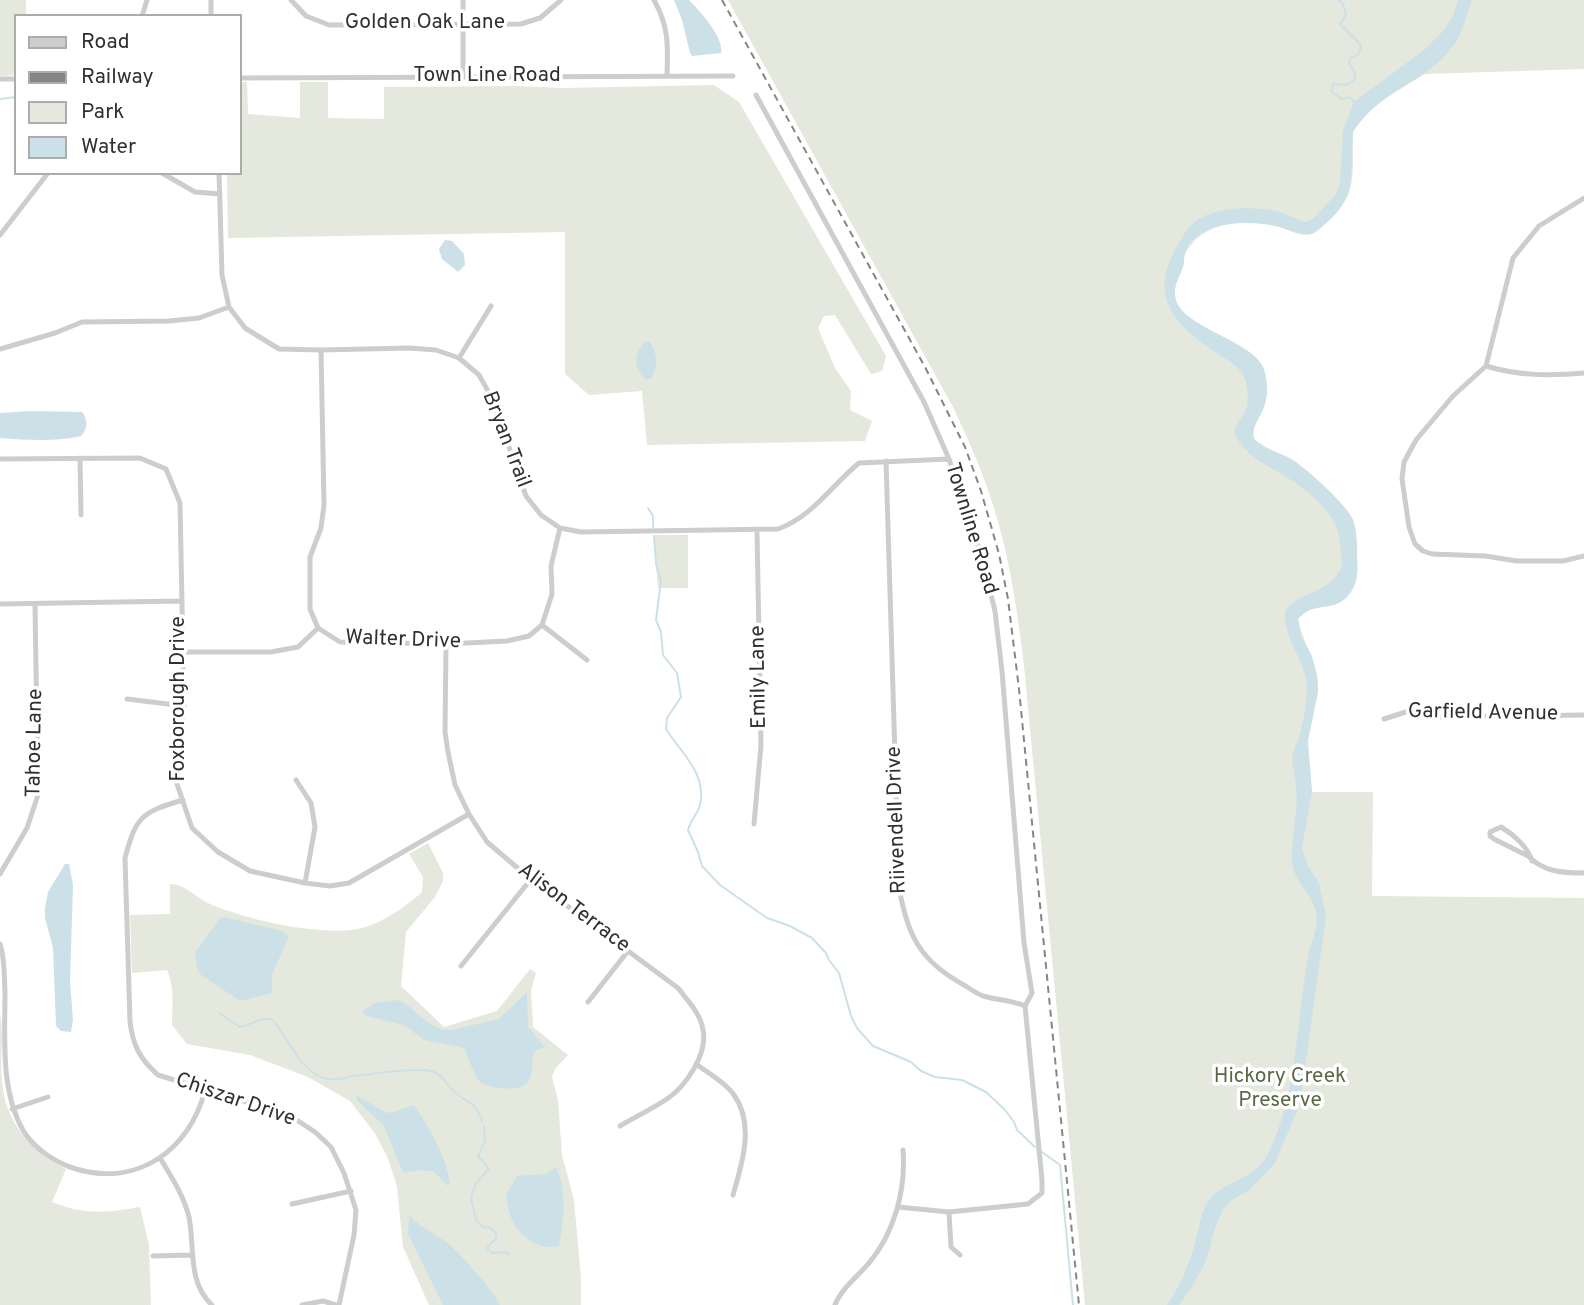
<!DOCTYPE html>
<style>
body{margin:0}
#map{position:relative;width:1584px;height:1305px;overflow:hidden;background:#fff;font-family:Overpass,sans-serif}
canvas{display:block}
.legend{position:absolute;left:14px;top:14px;width:228px;height:161px;box-sizing:border-box;background:#fff;border:2px solid #acacac;margin:0;padding:9px 12px;list-style:none;font-size:21px;color:#303030}
.legend li{display:flex;align-items:center;gap:14px;height:35px}
.legend b{width:35px;border:2px solid #acacac}
</style>
<div id="map">
<canvas width="1584" height="1305"></canvas>
<ul class="legend">
<li><b style="height:9px;background:#cdcdcd"></b>Road</li>
<li><b style="height:9px;background:#858585"></b>Railway</li>
<li><b style="height:19px;background:#e5e8dd"></b>Park</li>
<li><b style="height:19px;background:#cce1e7"></b>Water</li>
</ul>
</div>
<script>
const g = document.querySelector('canvas').getContext('2d');
g.lineJoin = 'round';
function paint(path, color) { g.fillStyle = color; g.fill(path, 'evenodd'); }
function trace(path, color, width, dash) { g.strokeStyle = color; g.lineWidth = width; g.lineCap = dash ? 'butt' : 'round'; g.setLineDash(dash || []); g.stroke(path); }
function label(font, color, halo, rows, align = 'center') {
  g.font = font + ' Overpass,sans-serif'; g.lineWidth = 7; g.setLineDash([]); g.textBaseline = 'middle'; g.strokeStyle = halo; g.fillStyle = color; for (const [text, x, y, turn = 0] of rows) {
    g.save(); g.translate(x, y); g.rotate((+turn || 0) * Math.PI / 180); g.textAlign = isNaN(turn) ? turn : align; if (halo) g.strokeText(text, 0, 0); g.fillText(text, 0, 0); g.restore();
  }
}
paint(new Path2D(`
 M0,0H26V16H16V75L0,76Z
 M728,0H1584V69L1425,74C1398,90 1371,103 1353,132C1352,151 1355,171 1350,190C1347,200 1339,210 1332,216C1326,222 1319,232 1312,234C1300,238 1286,228 1275,226C1244,219 1207,221 1188,249C1183,255 1184,262 1182,269C1178,278 1174,285 1175,295C1176,327 1250,339 1263,367C1267,378 1268,393 1265,404C1262,417 1251,425 1254,439C1265,449 1278,452 1291,459C1305,467 1348,506 1353,520C1357,532 1357,545 1357,558C1358,573 1358,586 1346,598C1331,612 1314,601 1298,619C1302,639 1313,655 1317,675C1321,697 1310,717 1308,738C1307,756 1310,774 1312,792H1373L1372,896L1584,898V1305H1085L1024,666C1018,616 1011,566 997,518C986,479 970,443 953,407Z
 M240,82H247L248,114L300,118V82H328V118L384,119V87L517,86L563,88L714,85L739,102L886,356L882,371L871,374L835,315L824,316L818,328L835,368L851,391L850,410L872,421L865,441L647,445L642,391L589,395L565,374V232L228,238L227,173H240Z
 M653,535H688V588H658Z
 M428,843L443,873V881L435,897L406,932L401,986L444,1027L497,1011L530,969L536,973L531,990L533,1027L568,1055L555,1069L552,1077L558,1100L562,1155L574,1200L581,1278V1305H429L403,1247L397,1186L387,1156L374,1132L350,1101L308,1077L250,1055L187,1044L172,1025C172,1005 175,988 167,970L132,973L130,915L170,914V884C185,884 195,897 208,903C242,919 326,938 362,928C382,923 407,906 422,892L423,877L409,854Z
 M0,1012C4,1035 0,1059 2,1082C5,1122 32,1153 66,1169L52,1202C84,1215 106,1213 140,1207L149,1245L151,1305H0Z`), '#e5e8dd');
paint(new Path2D(`
 M674,0H689C700,11 724,37 721,53L692,56L690,53L682,20Z
 M1458,0H1472C1466,15 1463,33 1453,46C1426,84 1380,89 1353,132C1350,181 1359,202 1312,234C1299,235 1288,229 1276,226C1248,220 1197,220 1185,253C1184,257 1184,260 1184,264C1181,275 1174,283 1175,295C1176,326 1250,339 1263,367C1268,379 1269,397 1263,409C1259,419 1251,427 1254,439C1265,449 1278,452 1291,459C1305,467 1348,506 1353,520C1357,532 1357,545 1357,558C1358,573 1358,586 1346,598C1331,612 1313,601 1298,619L1301,636L1312,656L1317,676L1318,692L1308,741L1312,792L1302,848L1308,866L1319,883L1326,916L1300,1104L1275,1163L1248,1191L1232,1200L1223,1210L1216,1225L1206,1261L1192,1287L1179,1305H1167C1180,1286 1189,1265 1195,1243C1199,1229 1200,1215 1207,1203C1221,1180 1255,1181 1268,1154C1298,1093 1296,1022 1308,957C1310,943 1318,931 1317,916C1314,894 1292,882 1292,859C1291,834 1299,809 1296,785C1295,774 1291,764 1293,753C1294,748 1297,743 1299,738C1303,725 1306,705 1307,691C1308,662 1283,641 1285,611C1298,591 1330,595 1342,566C1341,555 1341,540 1337,529C1329,508 1306,489 1286,477C1269,466 1247,457 1237,438C1230,427 1241,420 1246,410C1249,402 1248,387 1245,379C1242,368 1227,360 1218,354C1163,318 1147,288 1187,230C1204,206 1250,206 1276,211C1287,213 1295,219 1305,222L1313,219L1336,194L1340,184L1343,131L1354,102L1424,50L1444,30L1453,16Z
 M445,240L452,241L464,254L465,265L458,272L442,259L439,249Z
 M649,341C658,351 659,370 650,379H645C633,367 634,355 644,342Z
 M29,411L82,412C88,419 88,429 81,436C55,442 27,440 0,438V413Z
 M65,864H69L73,885L70,981L73,1020L71,1032L61,1031L56,1026L53,948L45,918V908L48,892Z
 M224,917L282,931L289,936L272,975V993L240,1001L201,975L197,968L195,953L219,919Z
 M527,992L528,1027L545,1047L535,1051C530,1061 535,1074 527,1083C519,1092 487,1089 479,1081C473,1073 469,1059 465,1050L461,1047L424,1040L404,1025L367,1016L363,1013L364,1010L375,1003L398,1000C417,1008 429,1031 451,1030L499,1019Z
 M356,1095L387,1113L397,1111L412,1105L415,1106C430,1130 446,1155 450,1183L448,1186L434,1172L421,1170L403,1173L384,1126L357,1100Z
 M556,1167C567,1190 564,1220 559,1245C544,1253 520,1237 513,1222C509,1214 507,1204 506,1195L517,1176L546,1174Z
 M409,1215C421,1229 437,1234 450,1245C462,1256 494,1291 500,1305H443L408,1234Z`), '#cce1e7');
trace(new Path2D(`
 M1339,0L1343,4L1346,15L1340,24L1361,45L1359,54L1351,58L1349,64L1355,72V79L1347,85L1333,84L1332,92L1342,99L1349,97L1355,103
 M0,99L16,97
 M648,508L653,516V527
 M654,536L656,564L661,581L656,620L661,632L663,655L677,673L681,697L667,718L666,729C681,753 707,773 700,805C698,814 690,820 688,830L698,852L702,866L720,885L767,918L790,926L812,938L826,953L829,960L839,973L851,1016L857,1028L873,1046L911,1062L921,1071L935,1077L962,1080L986,1092L1005,1110L1014,1122L1017,1130L1035,1147
 M219,1013L240,1027C251,1025 263,1016 273,1020C293,1046 309,1093 351,1076C368,1075 421,1066 434,1072C445,1077 448,1087 457,1094C470,1105 476,1102 482,1121
 M484,1127L485,1141L478,1156L489,1169L476,1183L471,1197L476,1220L483,1227L490,1228L496,1233V1238L487,1248L492,1253L506,1252L509,1255
 M1042,1152L1060,1165L1073,1305`), '#cce1e7', 2);
trace(new Path2D(`
 M291,0L306,16L329,25L521,24L540,18L561,0
 M654,0C669,27 668,45 667,75
 M142,16L147,0
 M211,16V0
 M463,77V0
 M240,78L733,76
 M0,79H16
 M756,95L924,402L949,459L981,554L995,611L1002,671L1024,943L1032,993L1025,1006
 M162,173L195,192L220,194
 M219,173L222,275L229,307L245,328L279,349L321,350L409,348L436,350L459,358L479,375L492,398L526,496L541,515L560,528L581,532L778,529C812,517 831,486 859,463L949,459
 M1584,198L1539,226L1513,258L1486,366L1453,396L1416,440L1404,462L1402,479L1409,527L1415,544L1423,551L1432,554L1485,556L1517,561H1563L1584,556
 M0,235L48,173
 M0,349L55,333L82,322L169,321L199,318L229,307
 M321,350L324,505L321,528L310,557V609L318,628L340,642L446,644L507,641L529,636L542,625L552,594L551,566L560,528
 M459,358L491,306
 M1486,366C1519,376 1550,376 1584,373
 M80,458L81,515
 M0,459L140,458L166,469L180,503L184,706L177,784L192,828L218,852L250,871L305,883L330,886L349,883L469,814
 M886,461L899,887C907,935 920,961 964,985C970,989 976,993 983,996C997,1000 1011,1000 1025,1006L1042,1180V1193L1028,1204L949,1212L898,1207
 M0,604L180,601
 M542,625L587,660
 M446,644L445,732L448,752L455,785L469,814L487,842L527,876L678,988C687,1000 701,1014 703,1030C708,1054 686,1086 667,1099C652,1109 635,1117 620,1126
 M183,652H271L298,647L318,628
 M127,699L184,706
 M1384,719L1412,710L1436,717L1584,715
 M296,780L311,803L315,827L305,883
 M183,800C142,812 136,816 125,858L130,1022C133,1046 140,1059 158,1075L289,1115L315,1132L331,1147L344,1173L356,1210L354,1235L339,1305
 M754,824L761,745L757,531
 M1532,861C1528,847 1513,834 1501,827L1490,832V836L1494,839L1528,856C1544,872 1562,873 1584,873
 M0,874L27,828L38,795L35,604
 M0,944C5,959 4,975 5,992C5,1039 0,1091 24,1132C36,1150 56,1163 76,1169C138,1187 190,1150 205,1090
 M461,966L531,879
 M588,1002L628,951
 M696,1064C708,1073 725,1082 734,1095C755,1124 742,1164 733,1195
 M12,1109L48,1097
 M160,1158C171,1176 184,1196 189,1217C195,1247 187,1282 212,1305
 M292,1204L351,1191
 M949,1212L951,1247L960,1255
 M153,1256L192,1255
 M302,1305L323,1301L336,1305
 M835,1305C841,1289 858,1276 869,1263C895,1232 906,1189 903,1150`), '#cdcdcd', 5);
trace(new Path2D(`
 M722,0L925,367L965,447L981,491L999,554L1008,599L1019,689L1079,1305`), '#858585', 2, [7, 5]);
label('21px', '#303030', '#fff', [
 ["Golden Oak Lane",425,24],
 ["Town Line Road",487,77],
 ["Bryan Trail",505,440,69],
 ["Townline Road",970,529,73],
 ["Walter Drive",403,641,2],
 ["Emily Lane",760,677,-91],
 ["Foxborough Drive",180,699,-90],
 ["Garfield Avenue",1483,714,1],
 ["Tahoe Lane",36,743,-89],
 ["Riivendell Drive",898,820,-92],
 ["Alison Terrace",573,909,37],
 ["Chiszar Drive",235,1101,19]
]);
label('21px', '#5a6743', '#fff', [
 ["Hickory Creek",1280,1078],
 ["Preserve",1280,1102]
]);
</script>
